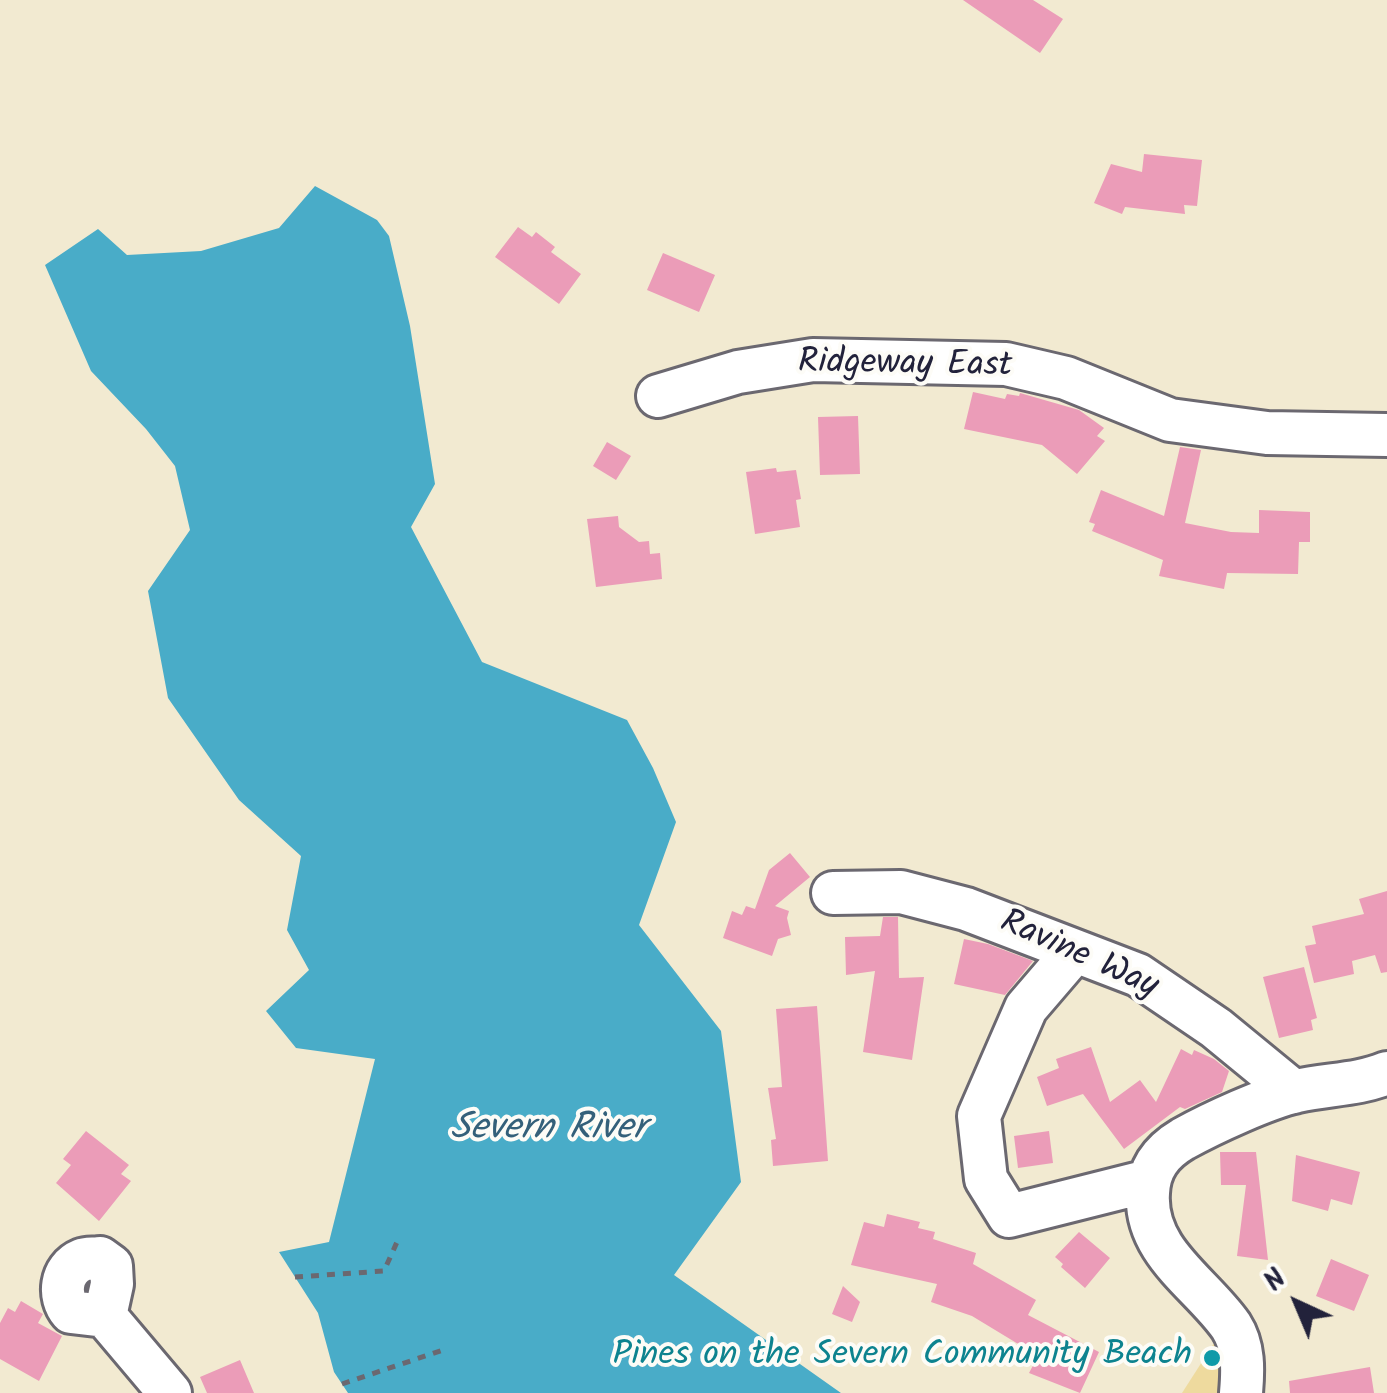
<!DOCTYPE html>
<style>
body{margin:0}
#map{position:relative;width:1387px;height:1393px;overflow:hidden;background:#f2ead1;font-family:Kalam,sans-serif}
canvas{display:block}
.north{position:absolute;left:1247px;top:1253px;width:100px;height:100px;-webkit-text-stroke:8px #fdfcf7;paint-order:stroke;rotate:316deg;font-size:28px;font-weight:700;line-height:40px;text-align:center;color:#22223b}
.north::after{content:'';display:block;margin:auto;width:35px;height:45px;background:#22223b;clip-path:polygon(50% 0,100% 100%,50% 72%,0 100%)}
</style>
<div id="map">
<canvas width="1387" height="1393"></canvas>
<div class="north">N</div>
</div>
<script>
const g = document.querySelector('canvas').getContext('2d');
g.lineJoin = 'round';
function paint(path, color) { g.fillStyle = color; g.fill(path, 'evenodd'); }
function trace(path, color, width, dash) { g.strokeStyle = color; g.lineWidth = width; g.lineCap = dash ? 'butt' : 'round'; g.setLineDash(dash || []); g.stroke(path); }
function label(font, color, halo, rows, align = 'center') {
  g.font = font + ' Kalam,sans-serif'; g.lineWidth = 8; g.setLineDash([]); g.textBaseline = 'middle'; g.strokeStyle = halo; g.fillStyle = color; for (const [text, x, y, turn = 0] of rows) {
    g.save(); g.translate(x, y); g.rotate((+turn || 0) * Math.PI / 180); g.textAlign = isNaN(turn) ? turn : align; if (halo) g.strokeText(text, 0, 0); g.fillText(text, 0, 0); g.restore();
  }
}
paint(new Path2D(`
 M1216,1340L1225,1375L1224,1393H1182Z`), '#eeda9e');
paint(new Path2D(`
 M315,186L377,220L389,236L410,326L435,484L411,527L482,662L627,720L653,768L676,822L639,925L721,1031L741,1182L674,1275L841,1393H348L334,1372L318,1313L279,1252L329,1242L375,1059L296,1048L266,1011L309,970L287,930L301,856L239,800L168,698L148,591L190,530L175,466L146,429L91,371L45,265L98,229L127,255L201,251L279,228Z`), '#49acc8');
paint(new Path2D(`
 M963,0H1033L1063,19L1040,53Z
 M1144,154L1202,160L1197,206L1184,205L1185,214L1125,207L1122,214L1094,203L1111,164L1142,172Z
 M518,227L532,237L536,232L555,247L551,252L581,274L559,304L495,257Z
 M663,253L715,275L699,312L647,290Z
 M973,392L1005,399L1007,394L1019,396L1020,393L1079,410L1104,428L1097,436L1105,441L1077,474L1042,445L964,429Z
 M858,416L860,474L820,475L818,417Z
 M607,442L631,456L616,480L593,466Z
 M1180,447L1201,450L1185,523L1231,532L1259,533V510L1310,512V542H1299L1298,574L1227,573L1224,589L1159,576L1163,560L1092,531L1095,524L1089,522L1101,490L1164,516Z
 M776,468L777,472L796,470L801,499L796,500L800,527L755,534L746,472Z
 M618,516L619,527L639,542L649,541L650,554L660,553L662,579L596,587L587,519Z
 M790,853L810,877L775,906L789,911L787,918L791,935L778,939L772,956L723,938L732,911L742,915L746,906L755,909L769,870Z
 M1387,891V972L1381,973L1375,955L1352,961L1354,974L1314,983L1305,946L1316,944L1312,926L1364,914L1359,899Z
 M883,917H898L899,978L924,977L912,1060L863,1052L875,971L846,975L845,937L880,936Z
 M964,939L988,944L1033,961L1005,995L954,984Z
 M1304,967L1317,1018L1311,1020L1313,1030L1279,1038L1263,977Z
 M817,1006L828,1161L773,1166L771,1140L776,1139L768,1088L782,1087L776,1009Z
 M1091,1047L1110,1102L1140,1080L1156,1102L1181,1049L1192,1055L1194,1050L1214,1059L1229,1071L1222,1092L1185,1109L1180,1107L1124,1149L1083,1094L1047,1106L1037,1077L1059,1068L1056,1059Z
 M86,1131L129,1165L121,1174L131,1181L99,1221L56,1183L71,1165L63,1159Z
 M1049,1131L1053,1163L1018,1168L1014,1136Z
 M1220,1152H1256L1268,1260L1237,1256L1246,1185H1221Z
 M1296,1155L1360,1172L1352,1205L1331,1199L1328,1211L1292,1201Z
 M887,1214L920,1222L918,1228L935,1232L933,1239L976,1253L973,1264L1036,1300L1028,1315L1099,1352L1080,1393L1029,1373L1038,1356L972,1316L931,1302L937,1284L851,1265L864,1222L884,1227Z
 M1079,1232L1110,1258L1085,1288L1061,1267L1063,1264L1055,1257Z
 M1331,1259L1369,1275L1354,1311L1316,1296Z
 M843,1286L860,1302L852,1322L832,1314Z
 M21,1301L43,1314L38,1323L62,1336L39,1381L0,1359V1323L8,1308L15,1312Z
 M240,1360L254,1393H207L200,1377Z
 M1370,1367L1374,1393H1290L1289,1381Z`), '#eb9cb8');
const minor = new Path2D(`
 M658,396L738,372L813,360L1006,364L1066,378L1170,420L1267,433L1387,435
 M833,893L901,892L966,909L1138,975L1216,1028L1294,1092
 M1074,952L1026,1008L979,1116L986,1179L1009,1216L1148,1181
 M100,1258L111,1266L112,1284L105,1316L71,1312C58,1297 60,1269 82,1260C87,1258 94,1259 100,1258Z
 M105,1316L170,1393
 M1241,1393C1243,1370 1244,1346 1231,1326C1201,1283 1144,1252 1148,1193C1149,1168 1161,1152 1183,1139C1212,1123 1266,1098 1297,1091C1327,1084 1358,1085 1387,1073`);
trace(minor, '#6b6870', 48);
trace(new Path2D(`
 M295,1277L384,1271L397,1242
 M342,1384L443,1350`), '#6b6870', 5, [8, 8]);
trace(minor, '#fff', 42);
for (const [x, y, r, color] of [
 [1212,1358,10,"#0f9aa8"]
]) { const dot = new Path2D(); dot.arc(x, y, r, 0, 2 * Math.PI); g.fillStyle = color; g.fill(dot); trace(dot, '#fdfcf7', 4); }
label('35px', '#22223b', '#fdfcf7', [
 ["Ridgeway East",905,367,1],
 ["Ravine Way",1078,957,24]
]);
label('35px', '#0d838f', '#fdfcf7', [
 ["Pines on the Severn Community Beach",1192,1358]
], 'right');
label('italic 38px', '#34607a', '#fdfcf7', [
 ["Severn River",548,1132]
]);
</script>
